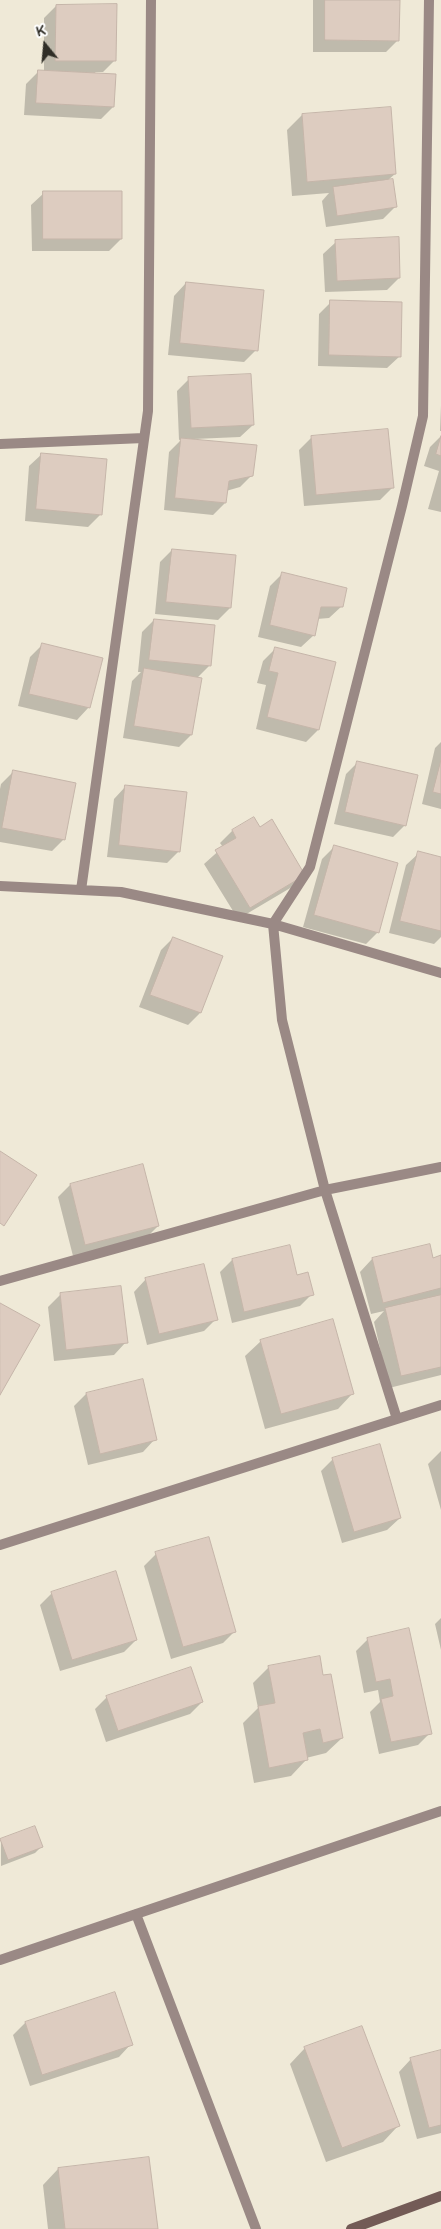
<!DOCTYPE html>
<style>
body{margin:0}
#map{position:relative;width:441px;height:2229px;overflow:hidden;background:#efe9d7;font-family:Quicksand,sans-serif}
canvas{display:block}
.north{position:absolute;left:20px;top:20px;width:50px;height:50px;-webkit-text-stroke:4px #fff;paint-order:stroke;rotate:343deg;font-size:14px;font-weight:700;line-height:20px;text-align:center;color:#302e27}
.north::after{content:'';display:block;margin:auto;width:18px;height:22px;background:#302e27;clip-path:polygon(50% 0,100% 100%,50% 72%,0 100%)}
</style>
<div id="map">
<canvas width="441" height="2229"></canvas>
<div class="north">K</div>
</div>
<script>
const g = document.querySelector('canvas').getContext('2d');
g.lineJoin = 'round';
function paint(path, color) { g.fillStyle = color; g.fill(path, 'evenodd'); }
function trace(path, color, width, dash) { g.strokeStyle = color; g.lineWidth = width; g.lineCap = dash ? 'butt' : 'round'; g.setLineDash(dash || []); g.stroke(path); }
paint(new Path2D(`
 M313,0H398V40L386,52H313Z
 M56,6L115,60L103,72H95L113,107L101,119L24,115L26,84L38,72H44V18Z
 M302,115L395,174L388,180L395,207L383,219L326,227L322,201L329,193L292,196L287,130Z
 M44,193L121,239L109,251H32L31,205Z
 M336,242L399,278L387,290L325,292L323,254Z
 M186,283L256,350L244,362L168,355L174,296Z
 M331,302L400,356L387,368L318,366L319,314Z
 M189,379L253,425L240,437L194,439L252,475L240,487L226,491L225,503L213,515L164,510L169,452L182,439L179,440L177,391Z
 M441,405V431H440Z
 M441,436V512L428,509L439,471L424,466L430,447Z
 M311,438L392,488L380,500L304,506L299,450Z
 M42,454L100,515L88,527L25,521L29,466Z
 M172,550L230,608L218,620L155,614L160,562Z
 M282,574L342,606L329,618L317,619L314,635L301,647L258,637L270,586Z
 M154,620L209,666L197,678L191,735L179,747L123,738L132,681L141,672H138L142,632Z
 M42,645L89,707L77,720L18,706L30,657Z
 M275,649L318,730L306,742L256,729L266,685L257,683L263,661Z
 M441,742V809L422,804L435,748Z
 M358,762L405,825L393,837L334,824L346,774Z
 M13,772L64,839L52,851L0,842V789L1,784Z
 M126,786L179,851L167,863L107,857L114,799Z
 M253,819L259,829L304,875L292,887L238,919L204,864L223,847L220,843L232,831Z
 M334,847L378,932L366,944L303,927L322,859Z
 M419,853L441,858V937L434,944L389,933L406,865Z
 M173,938L222,956L200,1013L188,1025L139,1007L161,950Z
 M142,1166L158,1226L146,1238L73,1256L58,1197L70,1185Z
 M441,1257V1375L389,1388L374,1322L384,1311L371,1314L360,1272L372,1259H432Z
 M232,1260L296,1276L312,1294L300,1306L232,1323L220,1272Z
 M146,1279L216,1319L204,1331L147,1345L134,1292Z
 M120,1288L126,1342L114,1355L54,1361L48,1307L60,1295Z
 M261,1341L353,1393L338,1409L265,1429L245,1356Z
 M142,1381L155,1439L143,1452L88,1465L74,1406L86,1394Z
 M441,1451V1510L428,1464Z
 M333,1459L400,1518L387,1530L342,1543L321,1471Z
 M156,1554L235,1631L223,1643L171,1659L144,1566Z
 M52,1593L136,1640L124,1652L60,1671L40,1605Z
 M441,1618V1650L435,1624Z
 M368,1639L430,1733L418,1745L379,1754L370,1712L380,1702L378,1690L364,1693L356,1651Z
 M269,1667L322,1677L342,1738L326,1753L306,1758V1760L291,1776L254,1783L243,1723L258,1708L253,1683Z
 M107,1697L202,1702L190,1714L106,1742L95,1709Z
 M1,1841L41,1847L35,1853L1,1866Z
 M114,1993L131,2044L119,2057L30,2086L13,2035L25,2023Z
 M305,2048L398,2126L383,2142L326,2162L290,2064Z
 M441,2051V2133L417,2139L399,2072L411,2059Z
 M58,2169L156,2229H48L43,2185Z`), '#0003');
const building = new Path2D(`
 M325,0H400L399,41L325,40Z
 M117,4L116,61H55L56,5Z
 M38,70L116,74L114,107L36,103Z
 M391,107L396,174L307,182L302,114Z
 M393,179L397,207L337,216L333,187Z
 M43,191H122V239H43Z
 M399,237L400,278L337,281L335,240Z
 M186,282L264,290L258,351L180,343Z
 M330,300L402,302L401,357L329,355Z
 M251,374L254,425L191,428L188,377Z
 M388,429L394,488L316,495L311,436Z
 M441,436V456L436,454Z
 M181,438L257,445L253,476L229,481L226,503L175,498Z
 M41,453L107,459L102,515L36,509Z
 M172,549L236,555L231,608L166,602Z
 M282,572L347,588L343,607H321L315,636L270,625Z
 M154,619L215,625L211,666L149,660Z
 M42,643L103,658L90,708L29,694Z
 M275,647L336,662L319,730L267,717L278,673L269,671Z
 M144,668L202,678L192,735L134,726Z
 M441,760V794L433,792Z
 M357,761L418,775L406,826L345,812Z
 M13,770L76,783L65,840L2,828Z
 M125,785L187,792L180,852L119,845Z
 M254,817L260,827L272,819L305,875L250,908L215,850L236,838L232,830Z
 M334,845L398,863L379,933L314,915Z
 M418,851L441,857V931L400,921Z
 M173,937L223,956L201,1013L150,995Z
 M0,1151L37,1175L4,1226L0,1223Z
 M143,1164L159,1226L85,1245L70,1184Z
 M430,1244L433,1258L441,1255V1288L383,1303L372,1258Z
 M290,1245L297,1275L308,1272L314,1295L244,1312L232,1259Z
 M204,1264L218,1320L159,1334L145,1278Z
 M121,1286L128,1343L66,1350L60,1293Z
 M441,1295V1367L401,1376L385,1308Z
 M0,1303L40,1325L0,1395Z
 M333,1319L354,1394L281,1414L260,1340Z
 M143,1379L157,1440L100,1454L86,1393Z
 M380,1444L401,1518L354,1532L332,1458Z
 M209,1537L236,1632L183,1647L155,1552Z
 M116,1571L137,1640L72,1660L51,1592Z
 M409,1628L432,1734L391,1742L381,1699L393,1696L390,1679L376,1682L367,1638Z
 M320,1656L323,1675L331,1674L343,1738L323,1743L320,1729L303,1733L308,1760L269,1768L258,1706L275,1703L268,1666Z
 M191,1667L203,1702L118,1731L106,1696Z
 M35,1826L43,1847L8,1860L0,1839Z
 M115,1992L133,2045L42,2075L25,2022Z
 M362,2026L400,2126L342,2148L304,2047Z
 M441,2050V2125L429,2128L410,2058Z
 M149,2157L158,2229H65L58,2168Z`);
paint(building, '#ddccc0');
trace(building, '#c5b5a9', 1);
trace(new Path2D(`
 M0,444L144,438
 M0,886L121,892L273,924L441,973
 M81,890L148,411L151,0
 M0,1281L325,1190L441,1167
 M397,1419L325,1190L282,1020L273,924L310,867L402,506L423,416L429,0
 M0,1545L441,1405
 M136,1914L256,2229
 M0,1960L441,1811`), '#9a8985', 10);
trace(new Path2D(`
 M351,2229L441,2196`), '#735b56', 10);
</script>
